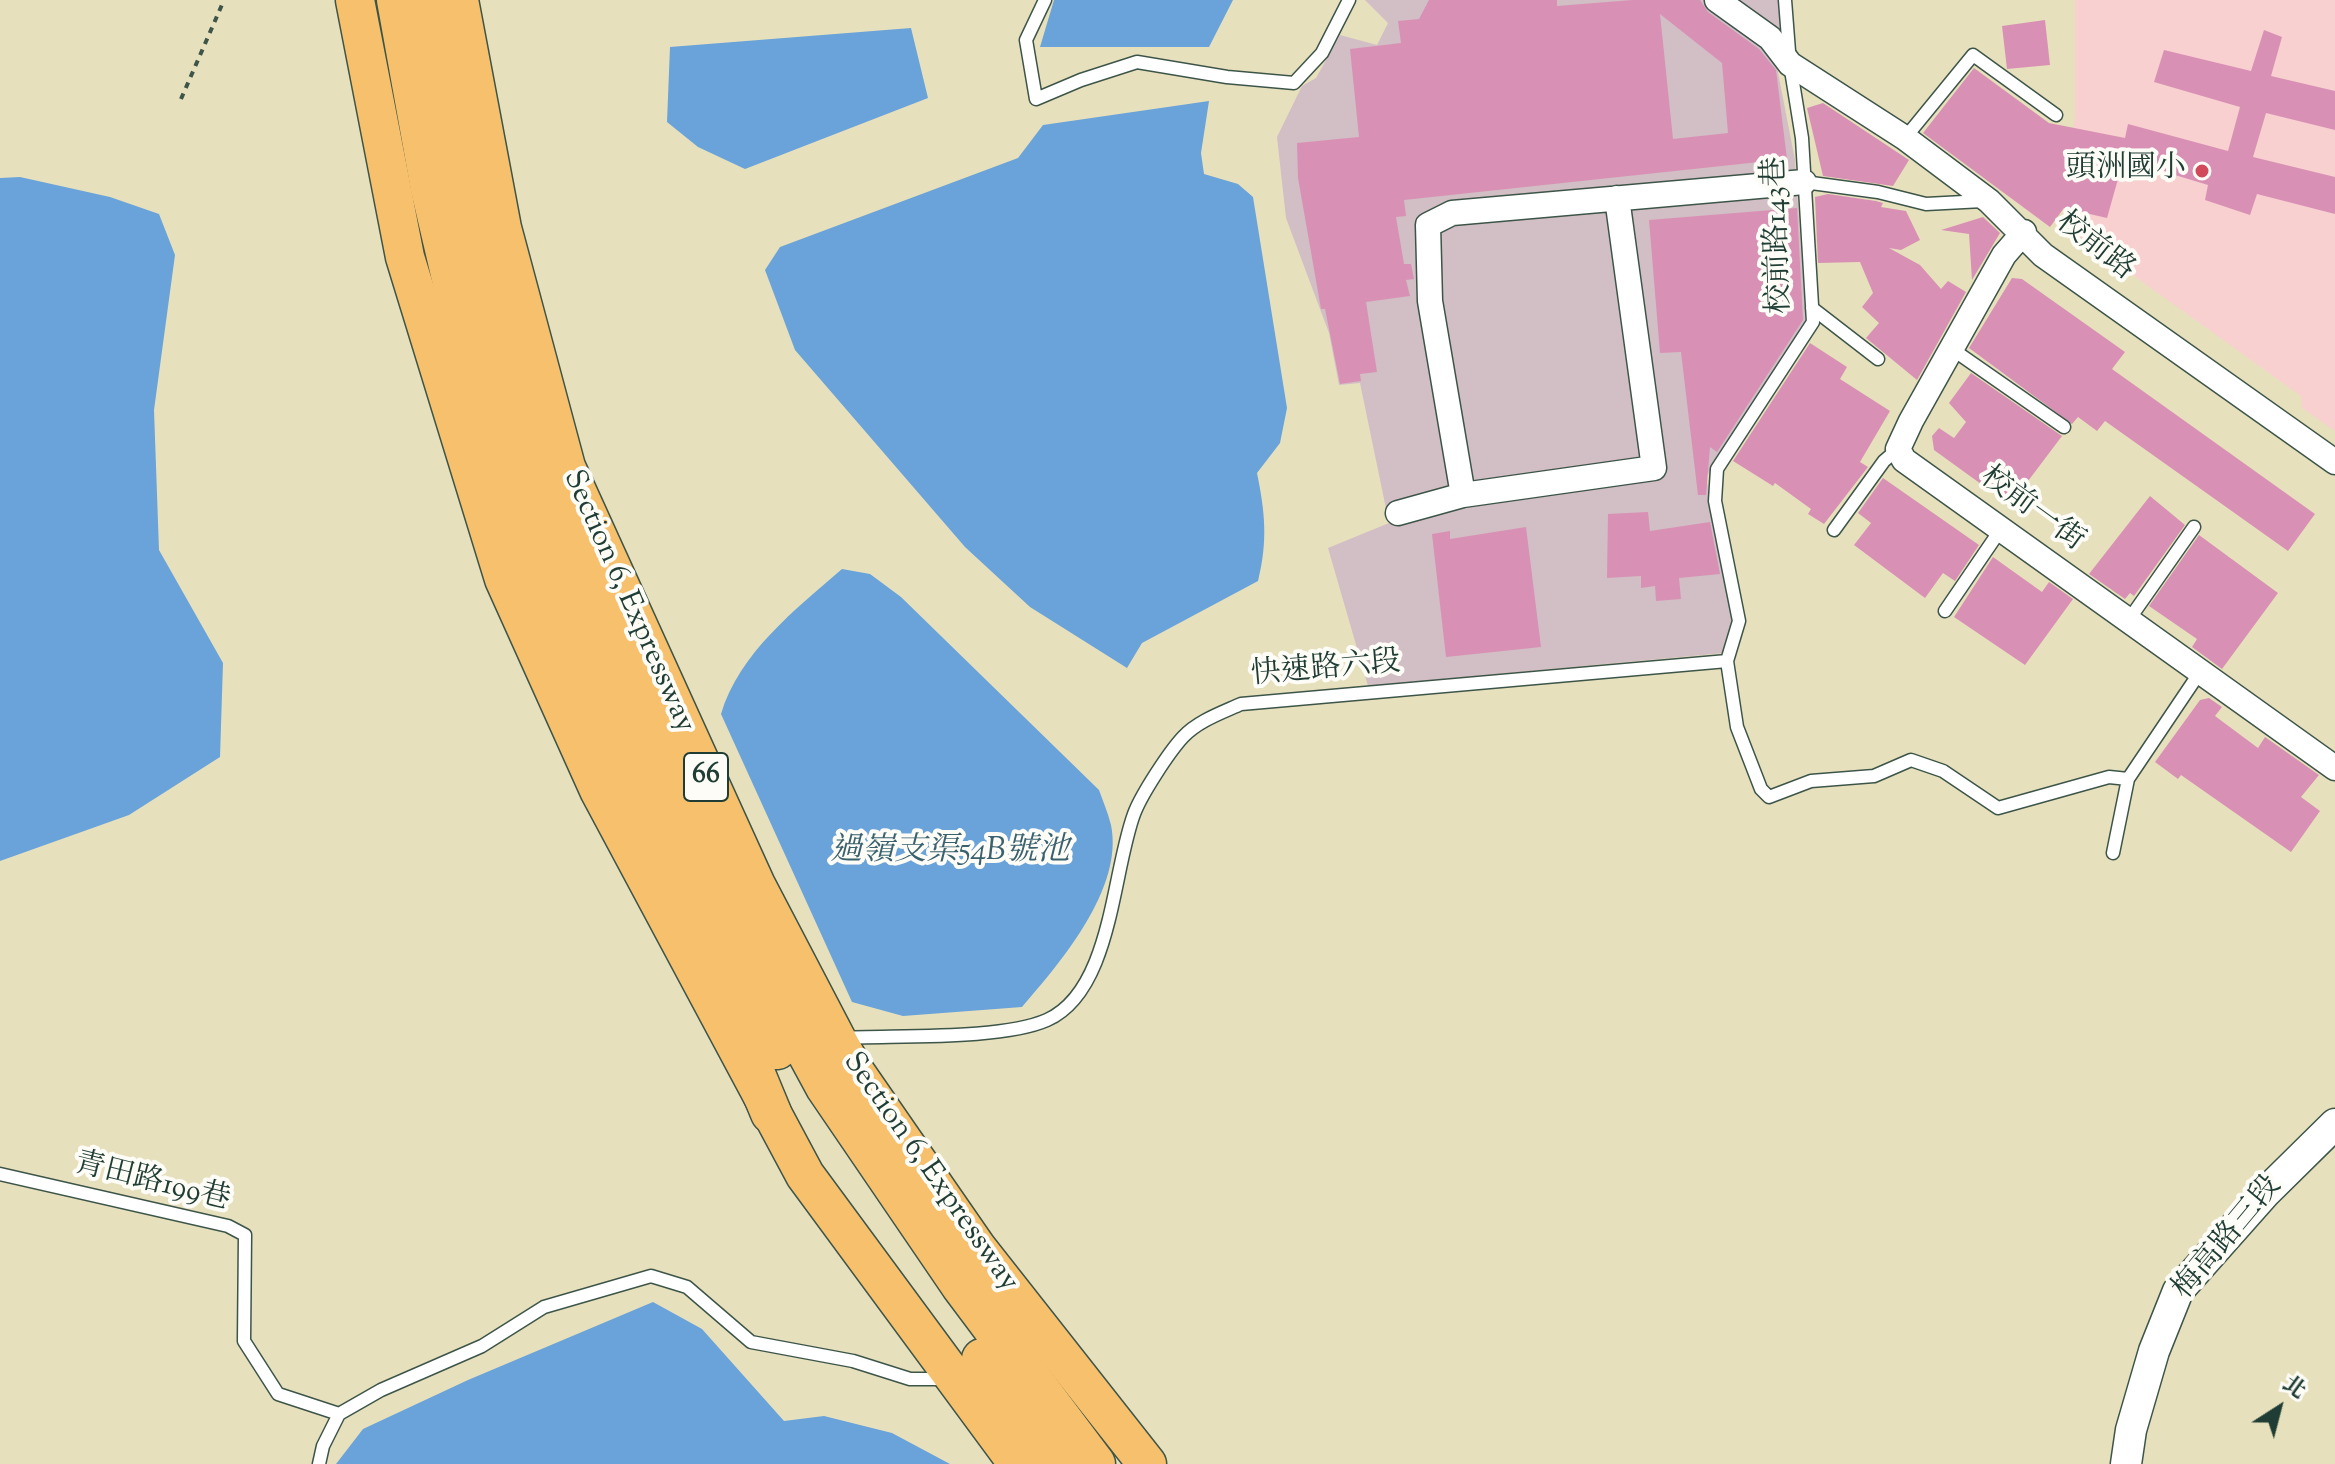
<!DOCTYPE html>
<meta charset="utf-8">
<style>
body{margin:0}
#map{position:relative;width:2335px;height:1464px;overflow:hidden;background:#e7e0bd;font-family:"Sorts Mill Goudy","Noto Serif TC",serif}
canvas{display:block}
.north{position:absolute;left:2239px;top:1368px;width:80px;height:80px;-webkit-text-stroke:6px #fdfcf7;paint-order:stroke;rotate:36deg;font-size:22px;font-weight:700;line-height:32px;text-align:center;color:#1f3d34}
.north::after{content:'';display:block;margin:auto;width:28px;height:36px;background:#1f3d34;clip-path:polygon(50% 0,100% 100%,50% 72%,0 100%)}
</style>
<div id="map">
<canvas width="2335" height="1464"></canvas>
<div class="north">北</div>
</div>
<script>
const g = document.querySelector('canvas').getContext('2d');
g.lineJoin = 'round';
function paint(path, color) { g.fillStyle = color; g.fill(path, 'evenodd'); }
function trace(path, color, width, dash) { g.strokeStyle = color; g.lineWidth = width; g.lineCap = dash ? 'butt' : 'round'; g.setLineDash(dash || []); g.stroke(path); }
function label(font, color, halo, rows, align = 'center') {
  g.font = font + ' "Sorts Mill Goudy","Noto Serif TC",serif'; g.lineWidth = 8; g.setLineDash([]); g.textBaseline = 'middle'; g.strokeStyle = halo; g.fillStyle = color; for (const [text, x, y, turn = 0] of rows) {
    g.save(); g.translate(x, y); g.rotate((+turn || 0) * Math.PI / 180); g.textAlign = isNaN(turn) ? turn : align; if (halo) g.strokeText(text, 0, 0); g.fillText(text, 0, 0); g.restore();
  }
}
paint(new Path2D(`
 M2075,0H2335V431L2302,408L2301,396L2062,224L2075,117Z`), '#f7d0cf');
paint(new Path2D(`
 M1365,0H1705L1751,30L1774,52L1795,160L1806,323L1706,477L1734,618L1724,653L1368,686L1328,548L1389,523L1360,383L1339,385L1329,333L1286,218L1277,137L1302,86L1316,78L1340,35L1377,45L1388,23Z
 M1734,0H1782L1784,30L1782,34Z`), '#d2bec5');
paint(new Path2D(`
 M1054,0H1233L1209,47H1040Z
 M911,28L928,98L745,169L698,147L667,122L670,47Z
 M1209,101L1201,153L1204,174L1238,184L1253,197L1287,408L1280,443L1257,473C1265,512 1268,541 1258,581L1142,643L1127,668L1030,607L965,547L795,350L765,270L780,247L1018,158L1043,125Z
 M20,177L110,197L159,214L175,255L154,410L159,550L223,663L220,757L129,815L0,861V178Z
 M842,569L870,574L901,597L1099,790C1103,801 1108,813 1111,825C1124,888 1061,962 1022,1007L903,1016L852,1002L721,714C739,653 796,609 842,569Z
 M653,1302L702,1329L784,1421L824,1416L892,1433L950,1464H336L363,1429L468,1380Z`), '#69a3d9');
paint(new Path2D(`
 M1429,0H1557V6L1632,0H1700L1708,12L1759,49L1776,70L1787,159L1404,200L1406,216L1396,217L1404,264H1411L1414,279L1406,280L1410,296L1366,302L1377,372L1360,374L1361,381L1340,384L1325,309H1321L1298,178L1297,143L1359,137L1350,49L1401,43L1398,21L1419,19ZM1660,14L1722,63L1728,133L1673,139Z
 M2045,20L2050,65L2007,69L2002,26Z
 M2264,30L2282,37L2271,76L2335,91V130L2266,113L2253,157L2335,177V214L2257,194L2250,215L2205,200L2208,185L2132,162L2131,167L2122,165L2107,218L2064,208L2050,227L1923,133L1974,68L2049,123L2125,138L2128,124L2228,151L2240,107L2154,82L2164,50L2251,71Z
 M1823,103L1909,160L1893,186L1823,176L1807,108Z
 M1828,194L1876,201L1883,203L1881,207L1906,211L1920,240L1901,250L1889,248L1920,265L1941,289L1948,281L1966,292L1917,380L1866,338L1879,323L1862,307L1873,293L1860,262L1818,263L1815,197Z
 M1797,208L1803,320L1717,452L1710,447L1706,495H1698L1681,352L1660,353L1649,220Z
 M1983,217L2000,233L1972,280L1969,234L1941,230Z
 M2012,278L2022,279L2125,352L2112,369L2315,514L2288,551L2105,421L2097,431L2078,417L2072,424L1969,348Z
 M1810,343L1847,367L1840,379L1890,411L1860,462L1868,467L1824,524L1808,514L1811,509L1775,483L1773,486L1733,461Z
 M1971,373L2062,436L2010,505L1934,450L1932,436L1939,428L1954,438L1966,422L1949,403Z
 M1883,478L1979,545L1955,581L1943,573L1925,598L1854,545L1871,523L1858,513Z
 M2150,496L2185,525L2134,596L2130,593L2125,599L2089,574Z
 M1648,512L1650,531L1710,522L1720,574L1679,578L1681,599L1656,601L1655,586L1641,588V576L1607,578L1608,514Z
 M1526,527L1541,647L1446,657L1432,534L1450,531V539Z
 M2199,535L2278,593L2222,669L2192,647L2197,639L2149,606Z
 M1993,557L2042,592L2049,582L2073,599L2025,665L1954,617Z
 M2209,698L2222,707L2215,716L2258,748L2265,737L2319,775L2301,797L2320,811L2291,852L2181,775L2178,779L2155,762L2200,700Z`), '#d891b4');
const service = new Path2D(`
 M1045,0L1026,40L1036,99L1081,80L1137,62L1227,77L1294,83L1322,53L1349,0
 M1785,0L1790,64L1802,138L1813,322L1717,469L1715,501L1739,621L1727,661L1737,727L1761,789L1769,797L1811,781L1874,776L1911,760L1943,771L1998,808L2109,777L2128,779
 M1905,138L1973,55L2056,115
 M1804,182L1878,192L1926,204L1983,201
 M1812,308L1878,359
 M1952,349L2064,427
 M1834,530L1884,461L1898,449
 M1945,611L2001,529
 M2128,621L2194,527
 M2113,853L2128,779L2200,672
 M841,1038C895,1035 1002,1040 1047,1020C1112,991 1112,873 1134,814C1141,795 1169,752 1183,737C1198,721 1221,713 1241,704L1727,661
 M0,1174L228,1226L245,1235L244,1341L278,1394L339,1414
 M339,1414L381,1390L482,1346L544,1307L651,1276L687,1287L751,1342L853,1361L910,1379H946
 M319,1464L323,1446L339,1414`);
const minor = new Path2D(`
 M1717,0L1770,38L1790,64L1905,138L1989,201L2043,255L2335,462
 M2024,232L2004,255L1911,421L1898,449L1904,460L2335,768
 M1463,495L1430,301L1428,225L1452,213L1804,182
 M1398,513L1463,495L1654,468L1617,198`);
const tertiary = new Path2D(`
 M2126,1464L2131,1430L2154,1351L2178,1291L2265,1193L2335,1124`);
const primary = new Path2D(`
 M355,0L405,257L504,579L599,790L805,1175L1018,1464
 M459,0L502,228L566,467L756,885L849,1063L977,1248L1147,1464`);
const trunk = new Path2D(`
 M397,0L431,189L476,381L550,595L704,927L777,1049
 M425,0L456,170L521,428L573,568L630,696L729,908L826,1087L961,1285L1095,1464
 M790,968L849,1063
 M726,1004L771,1113
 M982,1359L1058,1464`);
trace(service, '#3d5549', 15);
trace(minor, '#3d5549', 27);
trace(tertiary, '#3d5549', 33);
trace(primary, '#3d5549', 41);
trace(trunk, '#3d5549', 43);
trace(new Path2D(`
 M181,99L224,0`), '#3d5549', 4, [6, 6]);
trace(service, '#fff', 12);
trace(minor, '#fff', 24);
trace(tertiary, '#fff', 30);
trace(primary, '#f7c06c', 38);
trace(trunk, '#f7c06c', 40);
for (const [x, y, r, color] of [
 [2202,171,8,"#d1495b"]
]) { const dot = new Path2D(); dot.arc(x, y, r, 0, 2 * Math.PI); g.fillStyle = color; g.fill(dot); trace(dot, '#fdfcf7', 3); }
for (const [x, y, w] of [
 [706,777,44]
]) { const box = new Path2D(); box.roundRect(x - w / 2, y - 24, w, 48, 6); g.fillStyle = '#fdfcf7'; g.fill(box); trace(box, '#1f3d34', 2); }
label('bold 28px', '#1f3d34', null, [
 ["66",706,777]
]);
label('30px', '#1f3d34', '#fdfcf7', [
 ["頭洲國小",2186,171]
], 'right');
label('30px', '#1f3d34', '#fdfcf7', [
 ["校前路143巷",1780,235,-92],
 ["校前路",2094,248,38],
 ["校前一街",2031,511,36],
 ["Section 6, Expressway",627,602,66],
 ["快速路六段",1326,671,-5],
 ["Section 6, Expressway",929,1173,55],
 ["青田路199巷",152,1184,14],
 ["梅高路三段",2229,1239,-50]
]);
label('italic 32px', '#39616e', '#fdfcf7', [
 ["過嶺支渠54B號池",950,854]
]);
</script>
